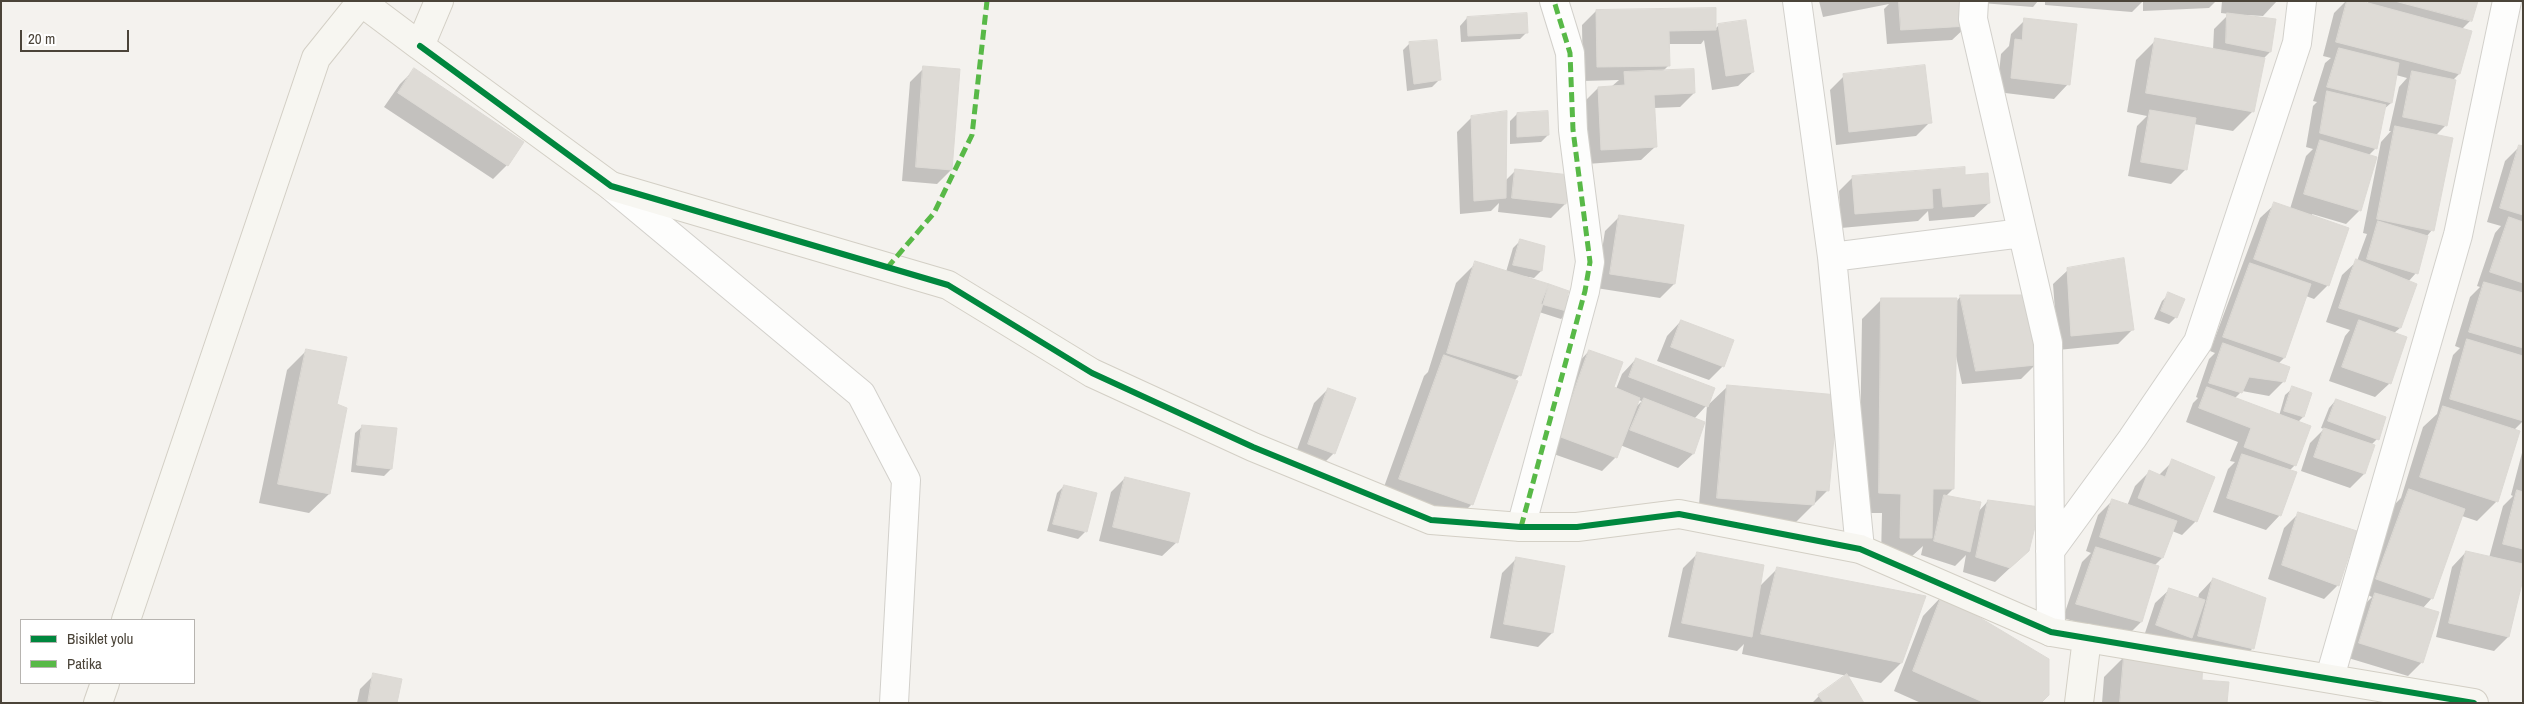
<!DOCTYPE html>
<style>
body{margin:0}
#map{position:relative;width:2524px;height:704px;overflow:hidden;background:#f4f2ee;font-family:"Archivo Narrow",sans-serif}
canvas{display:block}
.frame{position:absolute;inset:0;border:2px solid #4b4439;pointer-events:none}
.legend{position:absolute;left:20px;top:619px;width:175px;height:65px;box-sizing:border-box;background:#fff;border:1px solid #b7b4b0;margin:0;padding:6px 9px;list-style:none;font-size:15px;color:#4b4439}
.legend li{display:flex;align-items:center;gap:10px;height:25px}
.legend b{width:25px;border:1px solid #b7b4b0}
.scale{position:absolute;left:20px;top:30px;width:109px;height:22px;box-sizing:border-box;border:2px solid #4b4439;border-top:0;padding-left:6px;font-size:15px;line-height:18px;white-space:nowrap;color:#4b4439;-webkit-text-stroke:4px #fff;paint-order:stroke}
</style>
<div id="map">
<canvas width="2524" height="704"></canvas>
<div class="frame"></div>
<ul class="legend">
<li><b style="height:6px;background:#00873e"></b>Bisiklet yolu</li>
<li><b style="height:6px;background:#58b947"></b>Patika</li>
</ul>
<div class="scale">20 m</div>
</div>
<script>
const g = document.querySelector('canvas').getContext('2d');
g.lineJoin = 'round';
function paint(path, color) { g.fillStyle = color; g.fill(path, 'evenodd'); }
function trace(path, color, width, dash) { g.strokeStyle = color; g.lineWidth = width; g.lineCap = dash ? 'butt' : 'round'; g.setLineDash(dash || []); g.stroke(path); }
paint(new Path2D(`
 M1819,1H1965L1967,26L1952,40L1887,44L1884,9L1889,4L1823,17Z
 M1981,1H2038L2033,7L1981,3Z
 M2045,1H2143L2132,12L2045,5Z
 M2143,1H2216L2209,8L2143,11Z
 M2222,1H2277L2263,16L2246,15L2270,52L2263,59L2253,111L2233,131L2194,124L2186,169L2171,184L2128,176L2137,126L2147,116L2127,112L2136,60L2156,40L2213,50L2214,29L2229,14L2221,13Z
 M2346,1L2368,4V1H2476L2470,21L2462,29L2470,32L2459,74L2452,81L2446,125L2435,136L2432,230L2427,236L2416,273L2408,282L2400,328L2394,333L2390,383L2375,397L2329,381L2345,336L2350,330L2326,322L2342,275L2357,261L2367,234L2363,233L2381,142L2391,131H2389L2399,87L2407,78L2396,75L2391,103L2383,110L2376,148L2368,156L2360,210L2346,224L2312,214L2328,285L2314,299L2306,296L2284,358L2278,364L2284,381L2269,396L2242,391L2234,399L2279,416L2285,395L2293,388L2311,394L2303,417L2297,423L2295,465L2289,471L2280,515L2266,530L2213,512L2228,469L2235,462L2230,461L2238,442L2186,422L2193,403L2198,398L2196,397L2209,359L2215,353L2210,351L2260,218L2275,204L2290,209L2306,156L2313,149L2306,147L2313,106L2317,102L2313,101L2325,63L2331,58L2323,56L2334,13Z
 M1596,11L1715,29L1719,25L1753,72L1738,86L1712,90L1704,40L1701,44H1668L1669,65L1662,72L1694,93L1680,107L1654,108L1656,146L1641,160L1587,164L1584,102L1598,88L1611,87L1619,80L1583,81L1582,25Z
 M1467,18L1527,32L1520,39L1461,42L1460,26Z
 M2025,20L2068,84L2054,99L1997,92L2001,54L2009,46L2011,34Z
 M1410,43L1439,80L1432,87L1407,91L1403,50Z
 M924,68L951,170L937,184L902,181L910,82Z
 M414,70L507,165L493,179L384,107L400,84Z
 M1844,76L1930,122L1916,136L1836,145L1830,90Z
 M1517,114L1548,135L1541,142L1510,144V121Z
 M1472,117L1505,181L1516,170L1565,204L1551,218L1498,212L1499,203L1491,211L1460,214L1457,132Z
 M2519,147L2523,148V421L2514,430L2497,501L2477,521L2462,516L2432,598L2422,609V662L2408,676L2345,657L2361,608L2372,597L2363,593L2395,504L2401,498L2423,427L2437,414L2453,355L2460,348L2455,346L2470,297L2480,287L2477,286L2495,233L2501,226L2487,222L2505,161Z
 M1964,176L1989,203L1974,217L1929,221L1928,211L1918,221L1841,228L1839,191L1853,177Z
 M1619,217L1674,284L1660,298L1596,288L1605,231Z
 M1520,241L1541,271L1534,278L1523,276V277L1566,297L1569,312L1561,319L1539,312L1520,375L1514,381L1472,504L1452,524L1380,498L1424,376L1428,372L1456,283L1476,263L1506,272L1513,248Z
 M2068,270L2132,330L2118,344L2058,350L2053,284Z
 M2169,294L2176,317L2169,324L2154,319L2162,301Z
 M1960,297L2035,365L2021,379L1962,384L1956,356L1953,489L1945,497L1978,512L1988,501L2028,551L1995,582L1963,572L1966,555L1955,566L1921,555L1923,546L1911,557H1881L1882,513H1859L1862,319L1882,299L1956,302Z
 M1681,321L1723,366L1709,380L1657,361L1667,336Z
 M307,350L335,405L329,494L309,513L259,503L287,370Z
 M1589,351L1613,387L1616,389L1622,374L1636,359L1714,389L1706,406L1694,419L1704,423L1693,454L1678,468L1620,445L1616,457L1602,471L1545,451L1575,366ZM1638,400L1642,401L1634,409Z
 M1727,387L1828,490L1793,525L1698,517L1707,406Z
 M1328,389L1334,453L1320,467L1294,458L1314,403Z
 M2336,400L2377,439L2371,445L2364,474L2350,488L2301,471L2310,443L2324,429L2321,428L2329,408Z
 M363,426L391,469L384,476L351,472L355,433Z
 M2523,449V574L2508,637L2494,651L2436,637L2452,567L2466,552L2489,558L2503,506L2513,496L2511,495Z
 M2173,461L2196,521L2182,535L2172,531L2162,558L2154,566L2141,622L2127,636L2063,618L2082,562L2091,553L2086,551L2098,515L2112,501L2127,506L2135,486L2150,471L2159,475Z
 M1125,478L1177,542L1162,556L1099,541L1111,492Z
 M1064,486L1096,494L1085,532L1078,539L1047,531L1057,493Z
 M2298,514L2338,585L2324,599L2268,579L2284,528Z
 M1697,554L1759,587L1777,569L1901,663L1881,683L1742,654L1744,644L1737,651L1668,637L1683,568Z
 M1516,559L1564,567L1552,633L1538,647L1490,638L1502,573Z
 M2213,579L2252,649L2238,663L2143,639L2155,603L2170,589L2198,599L2199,594Z
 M1942,596L2040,703H1921L1894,691L1923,616Z
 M2124,657L2226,703H2102L2104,677Z
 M374,675L395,703H357L360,689Z
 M1819,696L1863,703H1812Z`), '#0003');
const building = new Path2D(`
 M1899,1H1967L1968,26L1901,30Z
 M2347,1H2361L2472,31L2460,74L2336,42Z
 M2395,1H2478L2472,21Z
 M1716,8V30L1669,31L1670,66L1597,67L1596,10Z
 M1527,13L1528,33L1468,36L1467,17Z
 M2227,13L2276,19L2271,52L2226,43Z
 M2024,18L2077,24L2070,85L2011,78L2015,39L2022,40Z
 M1746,20L1754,72L1726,76L1718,24Z
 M2155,38L2265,58L2254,112L2146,93Z
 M1437,40L1441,80L1414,84L1409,42Z
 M2339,48L2399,63L2392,103L2327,87Z
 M1925,65L1932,123L1849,132L1843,74Z
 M923,66L960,69L952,170L916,167Z
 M414,68L524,142L508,166L398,93Z
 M1694,69L1695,93L1654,95L1657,147L1601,150L1598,87L1625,85L1624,72Z
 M2412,71L2456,80L2447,126L2403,117Z
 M2327,91L2386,105L2377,149L2320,133Z
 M2150,110L2196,118L2187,170L2141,162Z
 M1507,111L1506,198L1474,201L1471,116Z
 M1548,111L1549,135L1517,137V113Z
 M2395,126L2453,138L2434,231L2377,219Z
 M2320,140L2377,157L2361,211L2304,194Z
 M2519,145L2523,146V215L2500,208Z
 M1965,167V175L1988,173L1990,203L1943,207L1941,188L1932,189L1933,208L1855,214L1852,176Z
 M1515,169L1570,175L1566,204L1512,198Z
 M2274,202L2349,228L2329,286L2254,259Z
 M1619,215L1684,225L1675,284L1610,274Z
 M2509,217L2523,222V283L2490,272Z
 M2378,221L2428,236L2418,274L2367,259Z
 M1520,239L1545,246L1542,271L1513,265Z
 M2124,258L2134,330L2071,336L2067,268Z
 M2356,259L2417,284L2401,328L2339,308Z
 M1475,261L1549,284L1521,376L1447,353Z
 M2250,263L2311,284L2285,358L2223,337Z
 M2484,282L2523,293V348L2469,332Z
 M1549,284L1569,291L1567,296L1575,300L1570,312L1541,304Z
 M2168,292L2185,299L2177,318L2161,311Z
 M1960,295H2027L2036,365L1976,371Z
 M1881,298H1957L1954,489H1933L1932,538H1900L1901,494L1879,493Z
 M1681,320L1734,340L1724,367L1671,347Z
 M2359,320L2407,337L2391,384L2342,367Z
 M2467,339L2523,356V421L2450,399Z
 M2223,343L2290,367L2285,382L2249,377L2242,393L2209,383Z
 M306,349L347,357L337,404L347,408L330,494L278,484Z
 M1589,350L1623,362L1614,387L1640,398L1617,458L1558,436Z
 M1444,355L1518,381L1473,505L1399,479Z
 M1636,358L1715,388L1708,407L1629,377Z
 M1727,385L1838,395L1829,491L1816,490L1814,505L1717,498Z
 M2292,386L2312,393L2304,417L2284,411Z
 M2207,387L2311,426L2296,466L2244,447L2251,428L2199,408Z
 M1328,388L1356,398L1335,454L1308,444Z
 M1644,398L1705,422L1694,454L1630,430Z
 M2336,399L2386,417L2379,440L2328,421Z
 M2443,406L2520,431L2498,502L2420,477Z
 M362,425L397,428L392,469L357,465Z
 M2324,428L2375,445L2365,474L2314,457Z
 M2242,454L2297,472L2281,516L2227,498Z
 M2172,459L2215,477L2197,522L2138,498L2149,470L2165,477Z
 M1125,477L1190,493L1178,543L1113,527Z
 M1064,485L1097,493L1087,532L1053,524Z
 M2409,489L2465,509L2433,599L2376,579Z
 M2517,490L2523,492V549L2503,544Z
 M1944,495L1981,502L1970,552L1934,541Z
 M2112,499L2177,521L2163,558L2100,537Z
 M1988,500L2040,507L2029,551L2010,568L1976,557Z
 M2298,512L2357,531L2339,586L2282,565Z
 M2096,547L2159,566L2142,622L2076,604Z
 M2466,551L2523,564V579L2509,637L2449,623Z
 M1697,552L1764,565L1752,637L1682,623Z
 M1516,557L1565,566L1553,633L1504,624Z
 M1777,567L1926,596L1902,663L1761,634Z
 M2213,578L2266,598L2254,649L2198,636Z
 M2169,588L2205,600L2192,638L2156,625Z
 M2375,593L2439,612L2423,663L2359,643Z
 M1942,595L2049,659V695L2041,703H1985L1913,671Z
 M2124,656L2203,662L2202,680L2229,682L2227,703H2120Z
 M373,673L402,679L397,703H368Z
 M1847,674L1864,703H1824L1818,695Z`);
paint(building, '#dedbd6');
trace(building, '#dcd9d4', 1);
const street = new Path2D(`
 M1797,1L1832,257L1860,549
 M1974,1L1973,19L2048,343L2051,632
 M611,186L861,394L906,480L894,703
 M1832,257L2022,233
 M1521,527L1585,291L1590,262L1573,130L1570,53L1554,1
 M2050,551L2132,439L2198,342L2297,43L2302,1
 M2330,677L2458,235L2507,1`);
const secondary = new Path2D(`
 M360,1L420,46L439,1
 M420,46L611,186L948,285L1092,373L1253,447L1431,520L1521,527H1577L1679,514L1860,549L2051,632L2474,703
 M126,620L316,58L361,2
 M98,703L105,683
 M2079,703L2087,638`);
trace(street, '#d2d0cb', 30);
trace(secondary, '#d3cfc5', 30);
trace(street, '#fdfdfc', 28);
trace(secondary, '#f7f6f1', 28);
trace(new Path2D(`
 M887,268L934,213L972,135L987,1
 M1521,527L1585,291L1590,262L1573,130L1570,53L1554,1`), '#58b947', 5, [10, 5]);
trace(new Path2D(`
 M420,46L611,186L948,285L1092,373L1253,447L1431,520L1521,527H1577L1679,514L1860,549L2051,632L2474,703`), '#00873e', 6);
</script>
